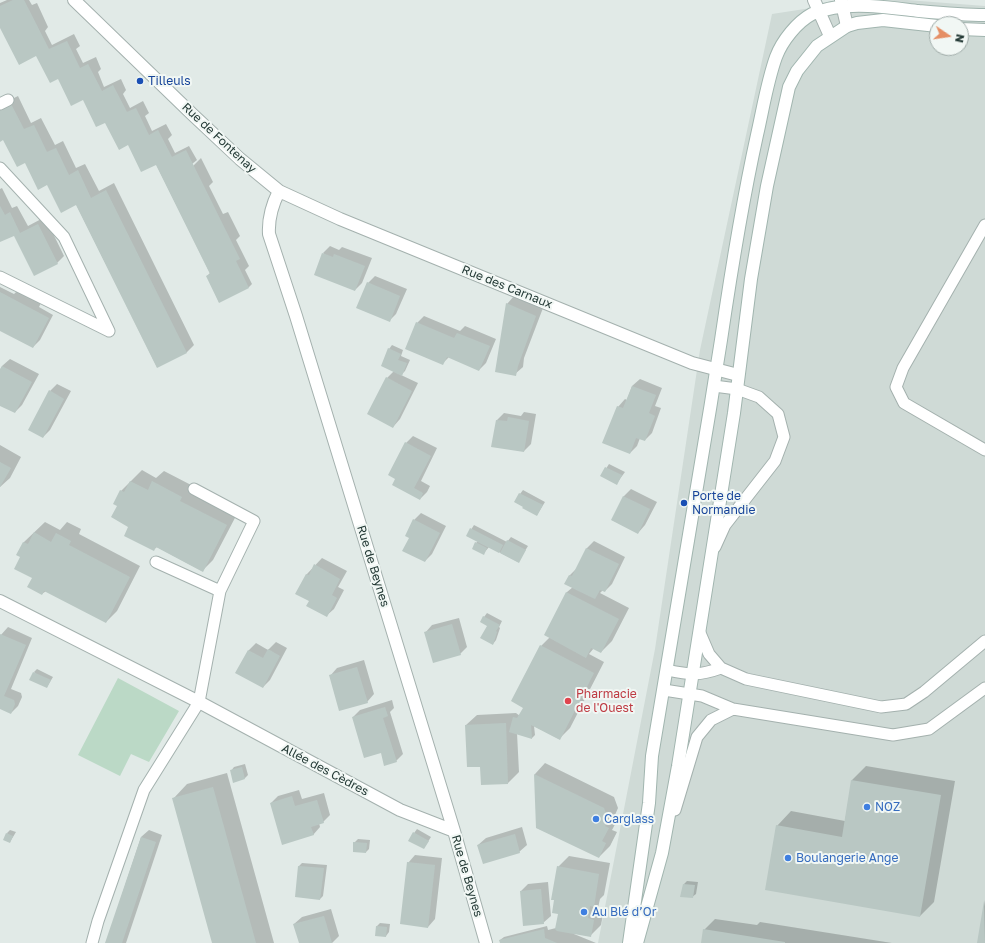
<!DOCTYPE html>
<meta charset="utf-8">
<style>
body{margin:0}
#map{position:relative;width:985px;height:943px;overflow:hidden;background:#e1eae7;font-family:"Golos Text",sans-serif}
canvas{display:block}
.north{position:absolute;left:929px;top:16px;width:40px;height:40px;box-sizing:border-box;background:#f1f7f4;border:1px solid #9faba8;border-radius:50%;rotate:103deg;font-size:11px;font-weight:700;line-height:16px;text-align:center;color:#233935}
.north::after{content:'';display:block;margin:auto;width:14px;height:18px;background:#e58e64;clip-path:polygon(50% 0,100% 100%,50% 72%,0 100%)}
</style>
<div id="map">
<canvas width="985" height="943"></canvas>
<div class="north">N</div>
</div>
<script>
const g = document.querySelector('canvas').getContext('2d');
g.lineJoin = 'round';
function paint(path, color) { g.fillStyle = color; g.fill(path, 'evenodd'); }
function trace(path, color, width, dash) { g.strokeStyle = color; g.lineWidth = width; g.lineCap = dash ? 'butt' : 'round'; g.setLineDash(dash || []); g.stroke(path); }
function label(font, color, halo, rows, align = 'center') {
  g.font = font + ' "Golos Text",sans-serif'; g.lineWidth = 4; g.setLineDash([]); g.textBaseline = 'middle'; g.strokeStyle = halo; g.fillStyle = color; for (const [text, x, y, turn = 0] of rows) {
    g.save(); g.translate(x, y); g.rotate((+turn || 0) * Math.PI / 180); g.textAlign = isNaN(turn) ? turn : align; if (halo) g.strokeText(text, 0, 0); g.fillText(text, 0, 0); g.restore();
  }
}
paint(new Path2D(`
 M863,0H907L985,6V943H598L655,649L700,350L772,14ZM937,24H961V48H937Z`), '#cfdad6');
paint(new Path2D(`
 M118,678L179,711L149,762L131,754L120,776L78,755Z`), '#bbd9c6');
paint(new Path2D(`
 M7,0H29L32,5L37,3L48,27L45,31L52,45L74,34L80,46L76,49L83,63L96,57L101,69L98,72L104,87L121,79L126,90L123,94L130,108L143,101L149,113L145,116L152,131L166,124L172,135L168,139L175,153L189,146L197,160L192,164V167L201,158L213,182L209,186L223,214L228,212L240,236L236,240L249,266L245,270L252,284L249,287L219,302L207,276L210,273L156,164L129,144L83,99L58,78L37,55L0,25V3Z
 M18,96L31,123L41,118L55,145L63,141L76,168L85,164L99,191L114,183L194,345L187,352L157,367L76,204L26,162L4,139L0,140V105Z
 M2,188L12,208L17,206L28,226L45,217L64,256L57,263L14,234L0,241V189Z
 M330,246L339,250L342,247L372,258L362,283L355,290L323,253Z
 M375,276L407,289L396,314L389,321L368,283Z
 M0,287L14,294L17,291L41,303L39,307L53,315L40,340L33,347L0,330Z
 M514,296L543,308L524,358L523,367L515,374L496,371L507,304Z
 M424,316L460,331L465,326L496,339L486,363L479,370L449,357L443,363L417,323Z
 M392,345L403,350L401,356L410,360L405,371L401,375L418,383L400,419L393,427L387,378L394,371L389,349Z
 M10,359L39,374L22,405L15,412L0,404V371L2,366Z
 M640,379L662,388L655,406L661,408L652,433L645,440L640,438L637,446L630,453L618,407L625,399L627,400L632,386Z
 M57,384L71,391L50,430L43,437L50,391Z
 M524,412L536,414L531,444L524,451L493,446L497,420L504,413L521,416Z
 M413,436L437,448L421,481L430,486L427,492L420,499L394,485L406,443Z
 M0,445L21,457L10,478L0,487Z
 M609,464L625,472L617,483L602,475Z
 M142,470L156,478L164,471L193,486L237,514L213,560L202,571L157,547L153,550L130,526L118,506L121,491Z
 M631,489L657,502L645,525L638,533L612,520L624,496Z
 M523,490L545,502L537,515L520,494Z
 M421,513L446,526L432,554L425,561L410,537L414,520Z
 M45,522L60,530L67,522L81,529L79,534L140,566L117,611L106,622L46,591L42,594L22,557L17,555L24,542Z
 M474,525L507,542L511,537L528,546L518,562L489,547L484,553L476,543L478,541L467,536Z
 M594,541L625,557L612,584L605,591L603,590L600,593L629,608L612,641L601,652L594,648L589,654L604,662L570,728L559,739L534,726L535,735L532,738L517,733L519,772L508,783L481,766L466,725L477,715L516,713L520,716L524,707L541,646L550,637L545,635L567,592L573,587L566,583L570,575L577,568L587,548Z
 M322,558L347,571L338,587L344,590L334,609L326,616L310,601L297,594L307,574Z
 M487,613L502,621L499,627L500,628L496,640L493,644L484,617Z
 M459,618L467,647L460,654L425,633L432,625Z
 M8,627L32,638L11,689L21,693L22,697L18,706L11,713L0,708V636Z
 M276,642L287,648L270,680L263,687L237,673L249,650L256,643L268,650Z
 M364,660L374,694L367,702L330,676L337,668Z
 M37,669L53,677L47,687L34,672Z
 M392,700L394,708L390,712L403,754L396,761L381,752L353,717L360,710Z
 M545,763L614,797L618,808L615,815L619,817L612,830L617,832L610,846L599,857L537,828L535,774Z
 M245,764L248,775L245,778L234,781L231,771L234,767Z
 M866,766L955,781L934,902L920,916L777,826L791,811L845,821L852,780Z
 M227,773L274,943H213L173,799L187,784Z
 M299,790L302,799L324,793L330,815L323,822L319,823L320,827L313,835L271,803L278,796Z
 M522,827L527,845L519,852L478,845L486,838Z
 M417,829L431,837L424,848L409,840Z
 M10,830L16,832L10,842L7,833Z
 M149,830L162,835L126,943H106L141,837Z
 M358,839L370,840L369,849L366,852L354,843Z
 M415,855L442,858L435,919L428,927L408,863Z
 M569,856L610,863L604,895L600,899L598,908L604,909L601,925L590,936L574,933V934L596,943H501L500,940L504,937L547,926L548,930L556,928L559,913L558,867Z
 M302,863L327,865L323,896L320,899L296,896L299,866Z
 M687,881L698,882L696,894L692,897L684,884Z
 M548,882L551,916L543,923L521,891L528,884Z
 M985,900V943H978Z
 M331,909L339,936L332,943H300L294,924L302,917Z
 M715,919L757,925L760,922L892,943H702L704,930Z
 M380,923L390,924L389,932L386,936L376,935L377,926Z`), '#0003');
paint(new Path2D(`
 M13,0H24L49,49L67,41L80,68L88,64L102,91L113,85L127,112L136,108L149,135L158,130L172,157L186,150L240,259L236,261L249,288L219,303L206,276L210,274L156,165L141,172L128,145L119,150L105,123L96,127L83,100L71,106L58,79L50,83L36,56L19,65L0,28V6Z
 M10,102L24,129L34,125L47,152L56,148L69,175L78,170L91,198L106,190L187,353L157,368L76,205L61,213L47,185L38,190L25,163L17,167L3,140L0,142V108Z
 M0,206L5,215L10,212L20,233L38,224L58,264L34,276L14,236L0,242Z
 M322,253L333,257L334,254L365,266L355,291L314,275Z
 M367,282L400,296L390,322L356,308Z
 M0,292L49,318L33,348L0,331Z
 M506,303L536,316L518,366L516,376L495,372Z
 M416,322L454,338L457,333L490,346L479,371L447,357L443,365L405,349Z
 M388,348L401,354L398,360L407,363L402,376L381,366Z
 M2,366L32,382L15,413L0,406V369Z
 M386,377L412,391L393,428L367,414Z
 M632,386L656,395L649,413L655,416L645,441L636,438L630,454L602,443L617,406L623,408Z
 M49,390L64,399L43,438L28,430Z
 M508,417L529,421L524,452L491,447L496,420L507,421Z
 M405,442L431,456L414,488L423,493L420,500L392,485L395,479L388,475Z
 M0,462L11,468L0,487Z
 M605,467L622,475L617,485L600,476Z
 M130,481L148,490L152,481L182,497L180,501L227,525L203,572L156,547L154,551L124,536L128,527L111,517L117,506L113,504L120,490L124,492Z
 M519,493L543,505L537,516L522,508L523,507L514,502Z
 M623,496L650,509L638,534L611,520Z
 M413,519L440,533L425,562L402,551L409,538L405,536Z
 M470,528L503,545L499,553L466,536Z
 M34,532L51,542L56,533L71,541L69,545L130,577L106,623L44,591L42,595L27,587L32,578L14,569L20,557L16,555L23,542L28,544Z
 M507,540L526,550L519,563L500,553Z
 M475,542L487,548L484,555L472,549Z
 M586,548L619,564L605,592L600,590L595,599L564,584L569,575L572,576Z
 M314,564L340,579L332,595L337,598L327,617L306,606L309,601L295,594L306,574L309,575Z
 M566,592L619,619L601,653L591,648L586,658L544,635Z
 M483,616L500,625L496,631L497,632L493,645L480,638L487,626L480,622Z
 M452,624L461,655L433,663L424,632Z
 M0,634L26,645L4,696L14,700L15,704L11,714L0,709Z
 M540,645L594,673L560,740L531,725L532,739L509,732L513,717L517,718L523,708L511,701Z
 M268,649L280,656L263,688L235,673L248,650L263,658Z
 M357,667L368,703L339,711L329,675Z
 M33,672L51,680L47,688L29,680Z
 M385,707L388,716L383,718L397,762L384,766L381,753L364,758L352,717Z
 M506,723L508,784L481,785L480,767H467L465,725Z
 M242,767L245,779L233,783L230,770Z
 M534,774L604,808L608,819L605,826L609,828L602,841L606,843L599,858L536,828Z
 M851,780L941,795L920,917L765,890L776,825L842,837Z
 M213,787L256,943H212L172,798Z
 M292,796L295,806L317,800L324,823L311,827L314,835L282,845L270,803Z
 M413,832L429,841L424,849L408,841Z
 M6,833L13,836L10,843L3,840Z
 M515,834L520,853L483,864L477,845Z
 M141,837L156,842L122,943H105Z
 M353,842L367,843L366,853L353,852Z
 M407,862L435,865L428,928L400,924Z
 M298,866L324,868L320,900L295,897Z
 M557,866L599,874L594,907L590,906L588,918L594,920L591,937L557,931L555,929L558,914L552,913L554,900H551Z
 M683,884L695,885L693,898L680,897Z
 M541,889L544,924L523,926L520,891Z
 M984,901L985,943H977Z
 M324,916L332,943H299L293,924Z
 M376,926L387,927L386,937L375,936Z
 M544,929L545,938L557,943H500L499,940Z
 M703,929L785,942V943H701Z`), '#b9c7c3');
const service = new Path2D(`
 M0,104L8,100
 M0,168L64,237L109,331
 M985,225L903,368L896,387L904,403L985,450
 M0,277L109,331
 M714,386L737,389L759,397L778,414L784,437L775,461L725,525L715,547
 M156,562L220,591
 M700,633L709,654L721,668L746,679L881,707L906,704L924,692L985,641
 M667,670C690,675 699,676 721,668
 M664,690L702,696L733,709L893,735L929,729L985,688
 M675,810L697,737L711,720L733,709
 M92,943L98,921L144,790L199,702L220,591L254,521L194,489`);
const minor = new Path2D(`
 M74,0L192,114L240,159L279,191L340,219L692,363L738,375
 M814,0L830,36
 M841,0L847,26
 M279,191C272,205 268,218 269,234L296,316L454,831L486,943
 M0,601L199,702L400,810L454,831`);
const secondary = new Path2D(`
 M961,29L985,30
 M629,943L649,803L652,756C676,618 699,479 721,340C731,272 742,203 757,135C763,109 767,82 776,57C782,41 797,22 812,14C845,0 884,7 919,11C941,13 963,15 985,15
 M637,943L662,853L678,766L734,413L751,279L767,186L789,87L797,71L817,46L847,26L857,23L883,20L937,26`);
trace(service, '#a4b1ae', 13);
trace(minor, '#a4b1ae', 14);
trace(secondary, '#a1b5af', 14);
trace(service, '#fff', 11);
trace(minor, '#fff', 12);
trace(secondary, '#fff', 12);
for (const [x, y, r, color] of [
 [140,81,4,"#1a4fb4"],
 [684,503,4,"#1a4fb4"],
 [568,701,4,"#e0444e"],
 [867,807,4,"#3f7fe0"],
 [596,819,4,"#3f7fe0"],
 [788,858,4,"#3f7fe0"],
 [584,912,4,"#3f7fe0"]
]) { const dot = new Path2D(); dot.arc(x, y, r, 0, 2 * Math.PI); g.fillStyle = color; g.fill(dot); trace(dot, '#f1f7f4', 1.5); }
label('12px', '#164399', '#f1f7f4', [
 ["Tilleuls",148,81],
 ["Porte de",692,496],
 ["Normandie",692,510]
], 'left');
label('12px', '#233935', '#f1f7f4', [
 ["Rue de Fontenay",219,138,43],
 ["Rue des Carnaux",507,287,22],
 ["Rue de Beynes",373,566,73],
 ["Allée des Cèdres",325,770,28],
 ["Rue de Beynes",467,876,74]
]);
label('12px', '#be3a42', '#f1f7f4', [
 ["Pharmacie",576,694],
 ["de l'Ouest",576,708]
], 'left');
label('12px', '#366cbe', '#f1f7f4', [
 ["NOZ",875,807],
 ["Carglass",604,819],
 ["Boulangerie Ange",796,858],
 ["Au Blé d’Or",592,912]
], 'left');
</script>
